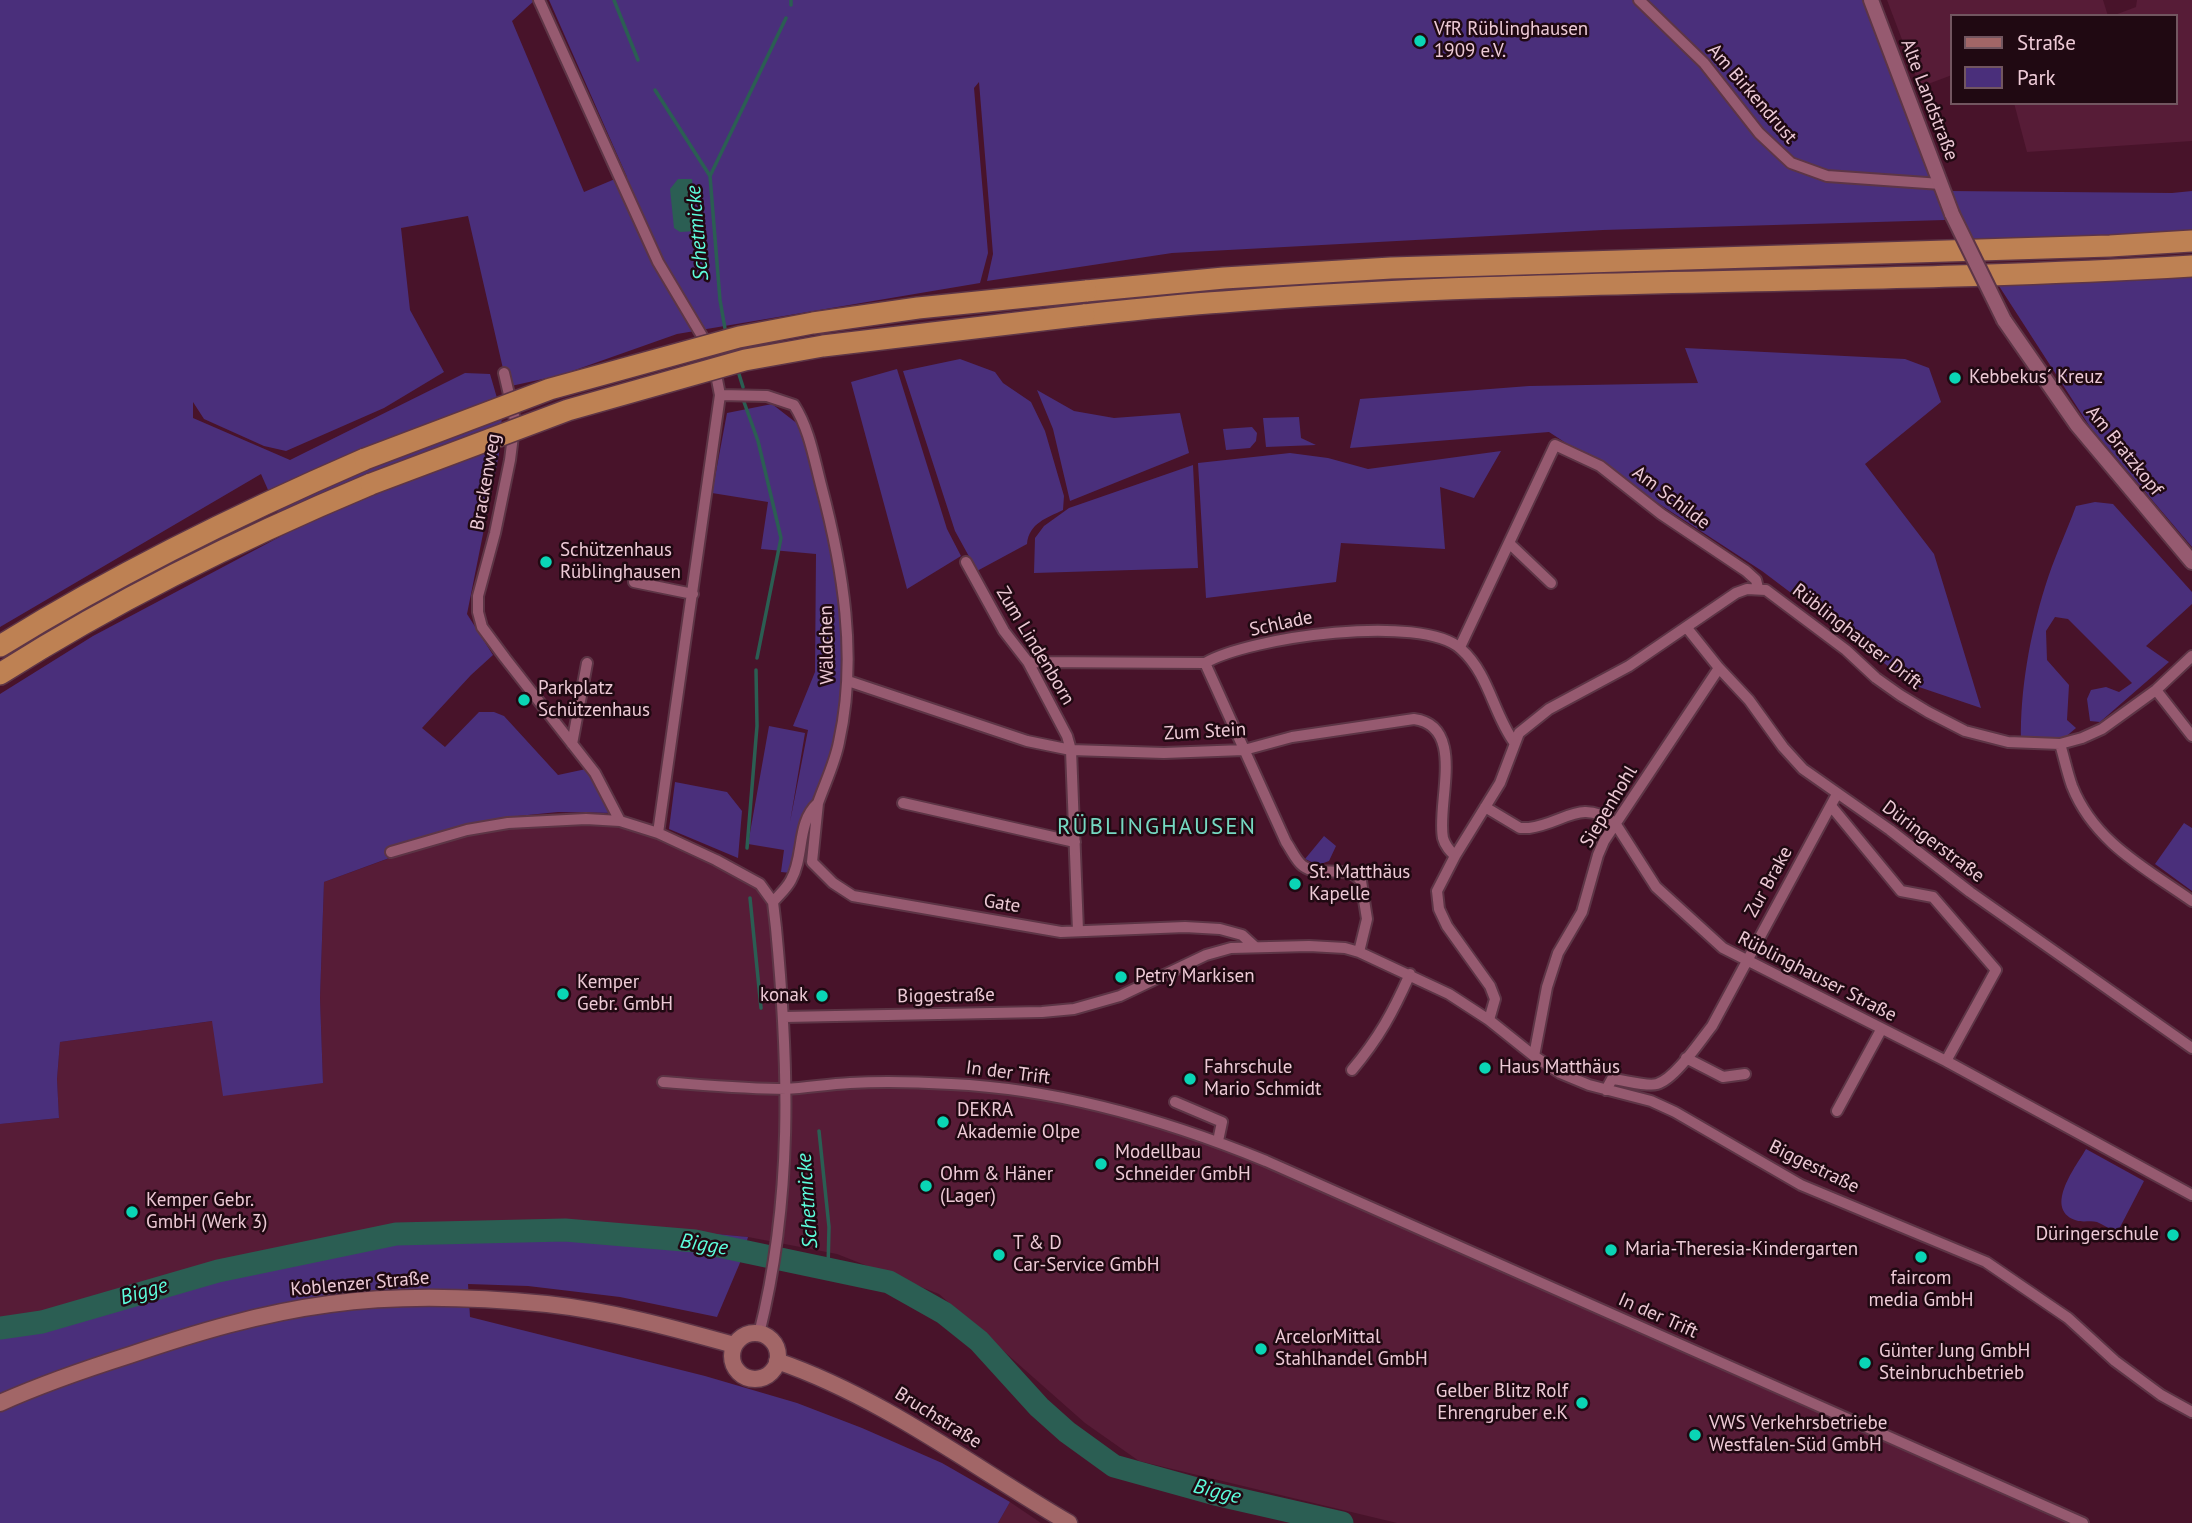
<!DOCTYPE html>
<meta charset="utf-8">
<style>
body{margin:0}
#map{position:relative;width:2192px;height:1523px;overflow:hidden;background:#48132a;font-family:"PT Sans",sans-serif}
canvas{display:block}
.legend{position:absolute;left:1950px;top:14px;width:228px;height:91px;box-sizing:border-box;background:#200912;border:2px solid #725660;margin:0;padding:9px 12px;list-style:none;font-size:21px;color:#edcad6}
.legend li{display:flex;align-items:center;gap:14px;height:35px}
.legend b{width:35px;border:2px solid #725660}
</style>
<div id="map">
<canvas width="2192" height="1523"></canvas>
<ul class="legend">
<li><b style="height:9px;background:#a26667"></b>Straße</li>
<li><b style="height:19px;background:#4a2f7b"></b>Park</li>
</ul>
</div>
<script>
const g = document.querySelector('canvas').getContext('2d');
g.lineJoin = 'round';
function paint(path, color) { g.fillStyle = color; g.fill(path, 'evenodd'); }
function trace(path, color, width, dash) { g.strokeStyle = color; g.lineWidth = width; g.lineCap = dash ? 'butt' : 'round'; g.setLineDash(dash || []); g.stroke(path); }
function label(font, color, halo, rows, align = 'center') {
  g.font = font + ' "PT Sans",sans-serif'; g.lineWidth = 5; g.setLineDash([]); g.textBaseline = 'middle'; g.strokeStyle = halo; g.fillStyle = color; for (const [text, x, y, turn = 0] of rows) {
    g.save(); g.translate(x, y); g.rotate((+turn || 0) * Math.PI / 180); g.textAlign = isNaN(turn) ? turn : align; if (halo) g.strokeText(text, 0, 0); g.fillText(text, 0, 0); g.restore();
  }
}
paint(new Path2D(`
 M1887,0H2103L2108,16H1952V75L1920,87Z
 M2137,0H2192V141L2027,152L2014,103H2176V16H2112L2136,7Z
 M586,819L658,833L768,893L787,1089L818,1085L1020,1090L1218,1141L2083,1523H1397L1139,1461L1085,1423L939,1294L837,1254L748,1237L579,1221L409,1225L0,1327V1124L59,1118L57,1079L60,1042L213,1021L323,1083L320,998L324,882L467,830Z
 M1010,1502L1041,1523H998Z`), '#571c37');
paint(new Path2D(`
 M0,0H535L512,21L584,192L615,179L627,177L549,0H1863L1933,180L1827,173L1792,160L1736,105L1732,109L1757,140L1789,164L1826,179L1873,182L1936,190L1945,220L1603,230L1172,253L987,281L993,254L979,82L974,88L988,253L980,283L677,334L561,375L511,386L504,373L468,216L401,228L410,310L444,372L384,408L286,451L264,446L204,419L193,402V418L290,460L465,373L490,374L502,415L499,454L467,614L493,655L471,675L422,728L445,747L479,712H494L504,716L558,775L586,769L617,813L558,812L498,818L324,882L320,998L323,1083L223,1096L212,1021L60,1042L57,1079L59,1118L0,1124V694L93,636L287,533L261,474L0,627Z
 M1949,191L2172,193L2192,191V230L2107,237L1970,240Z
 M2192,277V547L2090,427L1999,286Z
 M1685,348L1905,359L1929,368L1941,402L1865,464L1934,554L1981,708L1913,685L1762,571L1549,432L1350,448L1360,399L1529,386L1698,383Z
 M960,359L995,372L1003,383L1031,402L1045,431L1064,496L1063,510C1047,518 1029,523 1027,544L977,571L955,531L903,371Z
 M897,369L947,529L961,556L907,589L851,382Z
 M1037,390L1074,411L1114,418L1180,413L1189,453L1070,501L1053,429Z
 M772,404L803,428L841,565L843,653L839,742L819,808L791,873L781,872L784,850L748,844L769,726L805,733L790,822L808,730L793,726L815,672L816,554L761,549L768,502L712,493L727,413Z
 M1299,417L1301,438L1316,445L1266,447L1263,418Z
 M1252,427L1257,433L1256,441L1250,448L1226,450L1223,429Z
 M1501,451L1474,498L1440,487L1445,549L1341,543L1336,582L1206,598L1198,463L1290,453L1328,458L1368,469Z
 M1193,465L1198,568L1034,573L1035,538L1044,526L1069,508Z
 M2095,502L2113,504L2192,592V604L2146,646L2169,662L2100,722L2090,721L2087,699L2091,690L2106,687L2119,692L2132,683L2068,619L2055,617L2046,631L2047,660L2069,685L2067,720L2076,728L2063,739L2021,741C2020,690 2030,635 2045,587C2053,560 2066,533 2076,506Z
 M675,782L727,792L742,811L738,858L669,829Z
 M2184,823L2192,828V891L2155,864Z
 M1324,836L1336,846L1329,861L1318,865L1305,859Z
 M2086,1149L2144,1181L2117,1233C2110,1229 2104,1225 2097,1222C2090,1220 2083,1223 2075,1220C2043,1208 2077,1165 2086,1149Z
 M579,1221L748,1237L742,1258L717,1317L620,1297L528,1286L468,1284L470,1317L705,1376L797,1403L862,1428L942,1463L1010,1502L998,1523H0V1327L409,1225Z`), '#4a2f7b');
paint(new Path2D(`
 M678,179H692L696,231L680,232L674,228L670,189Z`), '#2b5e53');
trace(new Path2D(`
 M614,0L638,60
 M791,5V0
 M655,90L710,176L720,300L726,334
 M710,176L786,18
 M738,371L743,387
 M744,402L758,441L781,538L757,658
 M747,848L757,726L756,670
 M750,898L761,1008
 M819,1131L829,1227L828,1269`), '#2b5e53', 3.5);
trace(new Path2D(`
 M0,1328L42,1322L218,1271L396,1234L565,1230L695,1241L889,1282L944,1313L979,1341L1039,1407L1067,1432L1114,1466L1215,1494L1342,1523`), '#2b5e53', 23);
const minor = new Path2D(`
 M539,0L658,262L708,346
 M1639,0L1704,63L1759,133L1791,163L1827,176L1941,184
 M504,373L515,420L510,460L495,533L478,596V612L482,627L505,658L595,773L620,821
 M720,395L767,396L794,405C809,428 814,458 821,485C843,568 858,657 839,742C835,763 825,783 818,803C796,823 805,855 791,880C787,888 779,895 773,902
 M1510,544L1551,583
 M966,562L1004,631L1028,662L1067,736L1071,750L1078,931
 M634,582L693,594
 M1687,628L1719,668L1749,700L1783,747L1803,769L1890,830L1970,892L2192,1048
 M1460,647L1555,445L1600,466L1661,514L1746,571L1756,580L1758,588
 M1028,662L1205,663C1249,637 1422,613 1461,649C1489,674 1493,713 1514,742
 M1205,663L1286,842C1291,849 1296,861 1303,866C1319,878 1349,864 1361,881L1367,919L1359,952
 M848,681L1027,741L1071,750L1164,753L1244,750L1292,737L1414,719C1467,726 1436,804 1443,838C1445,846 1450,851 1455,856
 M2156,690L2192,736
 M572,744L587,663
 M2060,744C2064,757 2067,772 2072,786C2094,842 2145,868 2192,901
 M818,803L812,862L833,883L853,896L1061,932L1185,927L1220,929L1242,935L1254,946
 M903,803L1075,842
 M1831,806L1901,891L1933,897L1996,970L1946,1061
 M1485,807L1520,828H1529C1565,823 1580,798 1615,823L1656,887L1723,948L1946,1061L2192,1195
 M658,833L720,395L714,364
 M391,852L467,830L508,823L586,819L620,821L658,833L716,860L760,884L773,902L776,928C789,1066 793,1198 759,1334
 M784,1017L1042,1012L1074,1009L1120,996L1206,955L1231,948L1309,946L1345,948L1359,952L1449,994L1489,1020L1534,1056L1560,1073L1589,1085L1651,1101L1675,1112L1801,1185L1986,1262L2068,1318L2115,1361L2161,1395L2192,1412
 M1489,1020L1495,999L1490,986L1447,926L1439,909L1437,891L1455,856L1500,783L1519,733L1549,709L1629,666L1736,593L1747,589L1766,590L1846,650L1876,678L1900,695L1928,712L1965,731L2008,742L2060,744L2082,738L2102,729L2156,690L2192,656
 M1534,1056L1547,987L1558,953L1582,912L1598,855L1604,841L1719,668
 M1686,1058L1723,1077L1745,1074
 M1352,1070C1379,1038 1393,1012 1410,974
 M663,1082C704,1085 745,1089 786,1089C807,1088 828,1084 850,1083C883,1081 918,1082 951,1084C1059,1089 1166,1120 1266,1161L2083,1523
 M1606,1090L1612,1079C1624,1080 1647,1087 1657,1084C1675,1079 1700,1041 1712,1026L1837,794
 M1175,1102L1222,1122L1218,1141
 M1837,1111L1881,1030`);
const tertiary = new Path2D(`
 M1871,0L1952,214
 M2004,320L2077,425L2192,562`);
const secondary = new Path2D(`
 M732 1356a23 23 0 1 1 46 0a23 23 0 1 1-46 0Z
 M777,1361C884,1398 973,1467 1069,1523
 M0,1403C42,1384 86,1369 130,1355C195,1333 261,1313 330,1304C402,1294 476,1297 547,1304C611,1311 673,1328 734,1345`);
const motorway = new Path2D(`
 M1086,291L1224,278L1391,268L2110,246L2192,241
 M1084,315C1131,310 1177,305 1223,302C1545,277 1869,285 2192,266
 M0,646C118,573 238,514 365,459
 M0,674C118,599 242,538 371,484`);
trace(minor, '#5d3546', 14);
trace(tertiary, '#5d3546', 18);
trace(secondary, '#5d3546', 19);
trace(motorway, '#5d3546', 24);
trace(minor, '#965a70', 10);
trace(tertiary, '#965a70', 14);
trace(secondary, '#a26667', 16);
trace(motorway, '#be8153', 21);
const tertiaryBridge = new Path2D(`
 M1952,214L2004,320`);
const motorwayBridge = new Path2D(`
 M365,459L550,389L739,337L813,323L918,308L1086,291
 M371,484L568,410L745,360L823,346L1084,315`);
trace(tertiaryBridge, '#5d3546', 18, []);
trace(motorwayBridge, '#5d3546', 24, []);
trace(tertiaryBridge, '#965a70', 14);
trace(motorwayBridge, '#be8153', 21);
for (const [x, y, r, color] of [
 [1420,41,7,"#0ad5b5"],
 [1955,378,7,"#0ad5b5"],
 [546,562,7,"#0ad5b5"],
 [524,700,7,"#0ad5b5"],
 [1295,884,7,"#0ad5b5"],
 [1121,977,7,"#0ad5b5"],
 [563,994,7,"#0ad5b5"],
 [822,996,7,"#0ad5b5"],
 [1485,1068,7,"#0ad5b5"],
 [1190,1079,7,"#0ad5b5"],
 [943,1122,7,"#0ad5b5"],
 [1101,1164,7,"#0ad5b5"],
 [926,1186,7,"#0ad5b5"],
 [132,1212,7,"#0ad5b5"],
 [2173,1235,7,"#0ad5b5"],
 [1611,1250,7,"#0ad5b5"],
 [999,1255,7,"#0ad5b5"],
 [1921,1257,7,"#0ad5b5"],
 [1261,1349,7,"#0ad5b5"],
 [1865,1363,7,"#0ad5b5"],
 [1582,1403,7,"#0ad5b5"],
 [1695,1435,7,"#0ad5b5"]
]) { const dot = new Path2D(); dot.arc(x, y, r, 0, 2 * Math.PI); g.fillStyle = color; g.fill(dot); trace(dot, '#200912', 2.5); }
label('19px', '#edcad6', '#200912', [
 ["VfR Rüblinghausen",1434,30],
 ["1909 e.V.",1434,52],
 ["Kebbekus´ Kreuz",1969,378],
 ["Schützenhaus",560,551],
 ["Rüblinghausen",560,573],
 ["Parkplatz",538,689],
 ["Schützenhaus",538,711],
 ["St. Matthäus",1309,873],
 ["Kapelle",1309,895],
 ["Petry Markisen",1135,977],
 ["Kemper",577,983],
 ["Gebr. GmbH",577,1005],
 ["konak",808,996,"right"],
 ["Fahrschule",1204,1068],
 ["Mario Schmidt",1204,1090],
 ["Haus Matthäus",1499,1068],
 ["DEKRA",957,1111],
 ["Akademie Olpe",957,1133],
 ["Modellbau",1115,1153],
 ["Schneider GmbH",1115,1175],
 ["Ohm & Häner",940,1175],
 ["(Lager)",940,1197],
 ["Kemper Gebr.",146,1201],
 ["GmbH (Werk 3)",146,1223],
 ["Düringerschule",2159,1235,"right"],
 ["T & D",1013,1244],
 ["Car-Service GmbH",1013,1266],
 ["Maria-Theresia-Kindergarten",1625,1250],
 ["faircom",1921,1279,"center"],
 ["media GmbH",1921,1301,"center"],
 ["ArcelorMittal",1275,1338],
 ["Stahlhandel GmbH",1275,1360],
 ["Günter Jung GmbH",1879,1352],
 ["Steinbruchbetrieb",1879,1374],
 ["Gelber Blitz Rolf",1568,1392,"right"],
 ["Ehrengruber e.K",1568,1414,"right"],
 ["VWS Verkehrsbetriebe",1709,1424],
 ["Westfalen-Süd GmbH",1709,1446]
], 'left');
label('19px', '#edcad6', '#200912', [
 ["Am Birkendrust",1752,94,49],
 ["Alte Landstraße",1929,100,69],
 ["Am Bratzkopf",2124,451,51],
 ["Brackenweg",486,482,-80],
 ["Am Schilde",1671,498,37],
 ["Schlade",1281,624,-12],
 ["Rüblinghauser Drift",1857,637,38],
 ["Wäldchen",827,645,-91],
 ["Zum Lindenborn",1035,646,59],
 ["Zum Stein",1205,732,-3],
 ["Siepenhohl",1609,807,-59],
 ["Düringerstraße",1933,842,37],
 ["Zur Brake",1769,882,-61],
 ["Gate",1002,904,9],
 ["Rüblinghauser Straße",1817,977,27],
 ["Biggestraße",946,996,-1],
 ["In der Trift",1008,1073,7],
 ["Biggestraße",1814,1167,26],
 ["Koblenzer Straße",360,1284,-5],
 ["In der Trift",1658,1316,24],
 ["Bruchstraße",938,1418,32]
]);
label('italic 21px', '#5dfddc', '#200912', [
 ["Schetmicke",698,233,-95],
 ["Schetmicke",808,1201,-94],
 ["Bigge",704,1245,9],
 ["Bigge",144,1292,-16],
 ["Bigge",1217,1492,14]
]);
g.letterSpacing = '2px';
label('23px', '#76d9c2', '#200912', [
 ["RÜBLINGHAUSEN",1157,827]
]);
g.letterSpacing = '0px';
</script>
